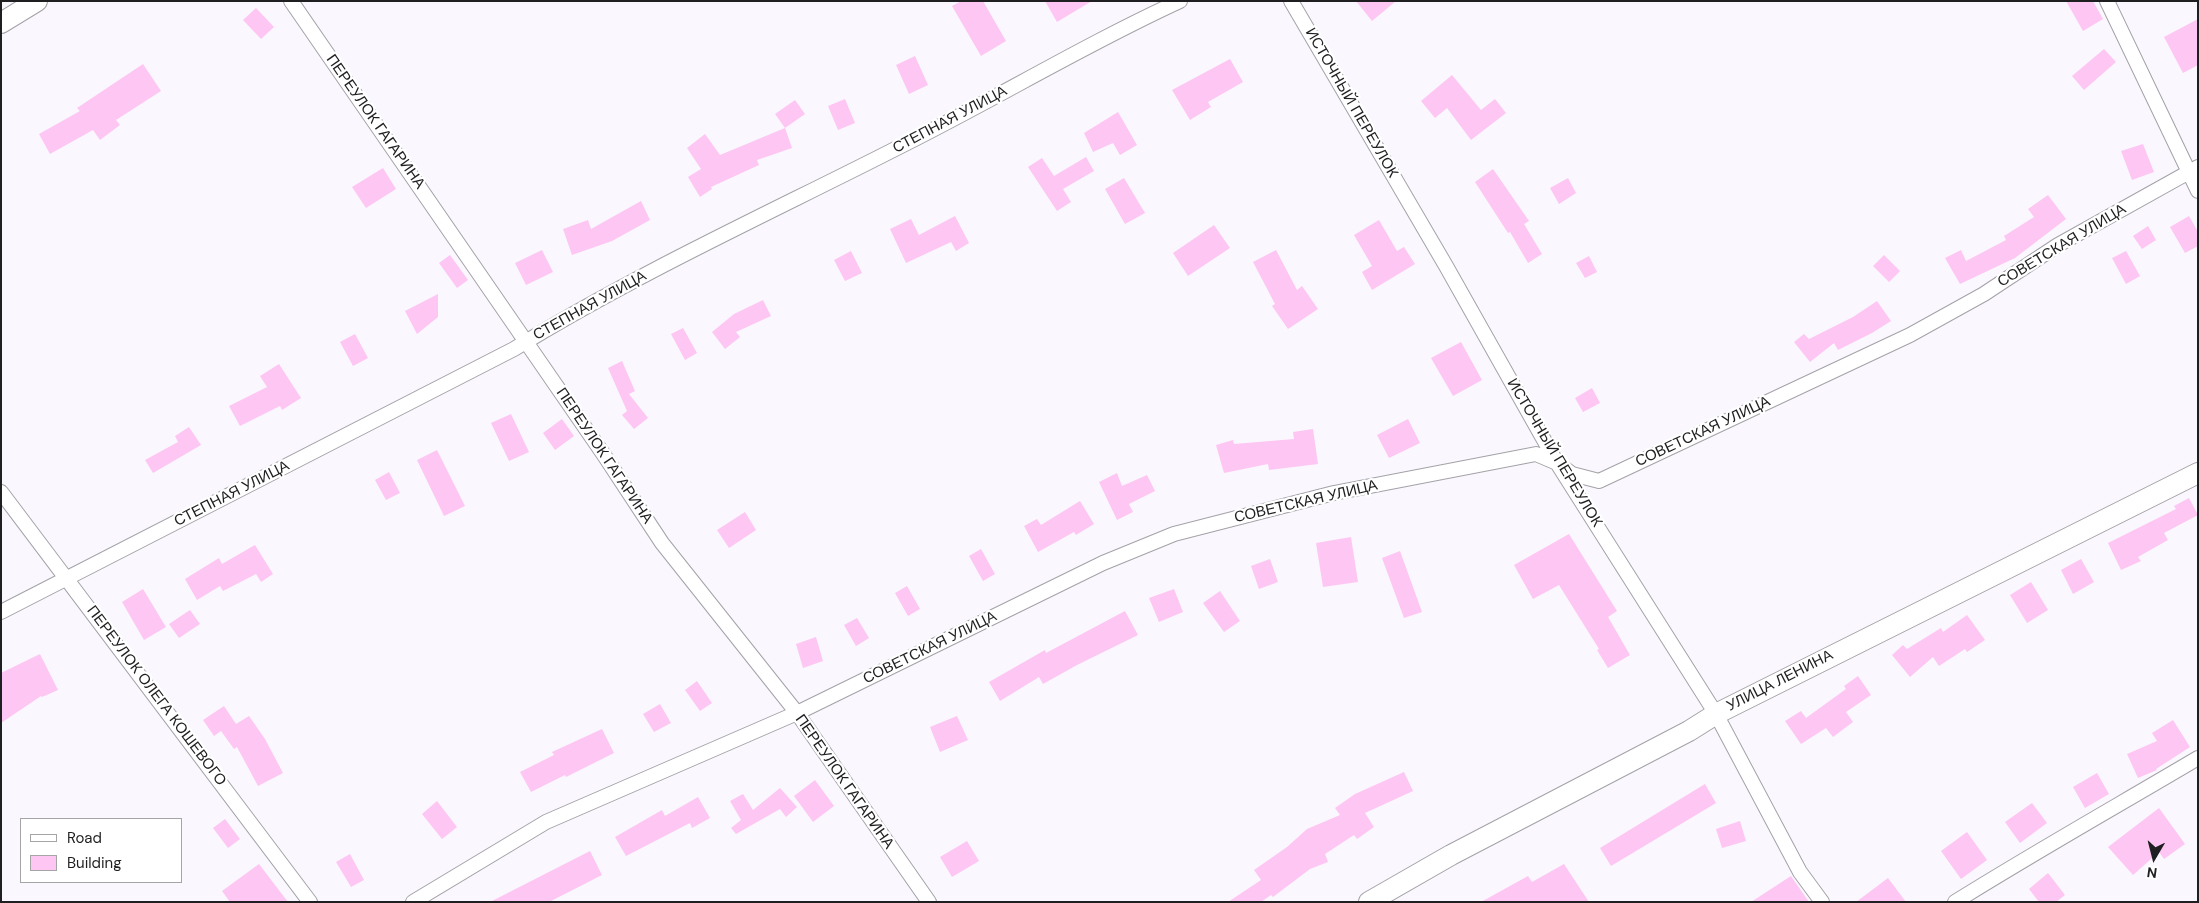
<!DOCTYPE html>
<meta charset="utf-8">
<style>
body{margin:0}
#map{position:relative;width:2199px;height:903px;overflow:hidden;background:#faf7fe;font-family:"DM Sans",sans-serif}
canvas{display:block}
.frame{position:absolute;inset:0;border:2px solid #1f1e20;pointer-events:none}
.legend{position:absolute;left:20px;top:818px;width:162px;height:65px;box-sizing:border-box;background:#fff;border:1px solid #a5a5a6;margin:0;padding:6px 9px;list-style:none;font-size:15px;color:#1f1e20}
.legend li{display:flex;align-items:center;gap:10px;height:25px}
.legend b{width:25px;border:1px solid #a5a5a6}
.north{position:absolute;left:2129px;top:833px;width:50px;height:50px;-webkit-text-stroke:4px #fff;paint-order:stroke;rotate:188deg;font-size:14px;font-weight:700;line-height:20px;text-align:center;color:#1f1e20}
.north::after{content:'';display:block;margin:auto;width:18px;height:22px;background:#1f1e20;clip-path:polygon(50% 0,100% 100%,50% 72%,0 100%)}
</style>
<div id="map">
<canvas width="2199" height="903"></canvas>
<div class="frame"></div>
<ul class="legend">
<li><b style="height:6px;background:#fff"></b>Road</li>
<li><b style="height:14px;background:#fdc6f3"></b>Building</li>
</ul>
<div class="north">N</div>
</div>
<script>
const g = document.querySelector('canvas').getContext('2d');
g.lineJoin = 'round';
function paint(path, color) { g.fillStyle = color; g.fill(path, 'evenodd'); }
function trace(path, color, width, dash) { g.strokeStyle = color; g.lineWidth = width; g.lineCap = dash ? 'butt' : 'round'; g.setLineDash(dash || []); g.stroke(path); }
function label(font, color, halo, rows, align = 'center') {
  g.font = font + ' "DM Sans",sans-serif'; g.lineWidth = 4.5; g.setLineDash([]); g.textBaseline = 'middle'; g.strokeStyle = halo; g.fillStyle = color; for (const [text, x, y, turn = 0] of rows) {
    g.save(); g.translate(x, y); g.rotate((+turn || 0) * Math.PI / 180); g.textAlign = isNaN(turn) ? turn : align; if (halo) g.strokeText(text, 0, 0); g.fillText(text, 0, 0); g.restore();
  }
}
paint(new Path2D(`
 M961,1H983L1006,41L981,56L952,6Z
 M1045,1H1092L1057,22Z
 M1356,1H1396L1372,21Z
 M2066,1H2093L2103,19L2083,31Z
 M256,8L274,27L261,39L243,20Z
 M2198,19V65L2183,73L2164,37Z
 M2104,49L2116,62L2084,90L2072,76Z
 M915,56L928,85L909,94L896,65Z
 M1230,59L1243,82L1208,102L1211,107L1190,120L1172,90Z
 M143,64L161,91L116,120L120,125L100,140L93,130L50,154L39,134L80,111L77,108Z
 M1452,75L1481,110L1495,99L1506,113L1471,140L1447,108L1435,118L1421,101Z
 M845,99L855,123L838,130L828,106Z
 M795,100L805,114L785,128L775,114Z
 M1118,112L1137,145L1120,155L1113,143L1093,152L1084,133Z
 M785,128L792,148L757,160L759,165L711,187L712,189L700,197L688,177L701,169L687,148L705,134L720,155Z
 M2143,144L2154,172L2132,180L2121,151Z
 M1086,157L1094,171L1063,189L1071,202L1057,211L1028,167L1042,158L1054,176Z
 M383,168L396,189L366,208L352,187Z
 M1493,169L1529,221L1524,224L1542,254L1528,263L1510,232L1508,233L1475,182Z
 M1124,178L1145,213L1125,224L1105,189Z
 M1568,178L1576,193L1559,204L1550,188Z
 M2048,195L2066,219L2015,258L1960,284L1945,258L1961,250L1966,261L2006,240L2004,236L2034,217L2028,209Z
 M641,201L650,220L612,241L572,255L563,229L588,220L591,229Z
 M955,216L969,243L956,251L951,242L906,263L890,229L911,219L919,235Z
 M2189,216L2198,232V246L2185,253L2170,227Z
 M1379,220L1397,251L1404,247L1415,264L1372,290L1362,272L1372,266L1354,235Z
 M1214,225L1230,248L1188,276L1173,253Z
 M2148,226L2156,240L2142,249L2133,236Z
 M542,250L553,272L526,285L515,263Z
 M1276,250L1297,290L1302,286L1318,309L1288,329L1272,306L1275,304L1253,262Z
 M851,251L862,273L845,281L834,260Z
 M2126,251L2140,276L2126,284L2112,258Z
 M450,255L468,280L457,288L439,263Z
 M1884,255L1900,271L1889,282L1873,266Z
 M1589,256L1597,272L1585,278L1576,263Z
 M438,294V317L417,334L405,311Z
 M763,300L771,316L736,332L740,337L725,349L712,332L734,314Z
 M1877,301L1891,321L1872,333L1838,350L1834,343L1810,362L1794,342L1804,334L1809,339L1853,317Z
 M683,328L697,353L685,360L671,334Z
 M355,334L368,358L353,366L340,342Z
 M1461,342L1482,380L1453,396L1431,358Z
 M622,361L635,391L629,394L648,418L634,429L622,415L627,411L608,368Z
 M279,364L301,398L282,410L280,406L240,426L229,406L267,387L260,376Z
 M1592,388L1600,403L1583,412L1575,398Z
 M511,414L529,452L509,461L491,423Z
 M562,419L574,436L555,450L543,433Z
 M1408,419L1420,443L1389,458L1377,435Z
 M189,427L201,445L153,473L145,460L178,442L175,436Z
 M1313,429L1318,464L1269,470L1268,464L1224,473L1216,445L1233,440L1234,444L1294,439L1293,432Z
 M437,450L465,506L444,516L417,460Z
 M389,472L400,493L386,500L375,480Z
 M1117,473L1122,486L1147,475L1155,491L1129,504L1133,512L1117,520L1099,482Z
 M2189,498L2198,515L2164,533L2168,540L2138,557L2141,561L2121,570L2108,543L2176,509L2174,506Z
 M1080,501L1094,524L1076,535L1074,532L1038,552L1024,526L1037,519L1041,525Z
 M745,512L756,530L729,548L717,530Z
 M1569,534L1617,611L1608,617L1630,655L1608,668L1597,650L1599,649L1559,585L1533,599L1514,565Z
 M1351,537L1358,582L1323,587L1316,543Z
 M255,545L273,574L261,582L256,574L223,591L220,586L197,600L185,579L219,558L222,564Z
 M981,549L995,574L983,581L969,556Z
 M1400,551L1422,612L1404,618L1382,558Z
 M1270,559L1278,582L1259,589L1251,566Z
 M2081,559L2094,582L2073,594L2061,570Z
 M2031,582L2048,610L2027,623L2010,595Z
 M907,586L920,609L908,616L895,593Z
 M143,589L166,627L144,640L122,602Z
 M1174,589L1183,612L1159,622L1149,598Z
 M1220,591L1240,621L1224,632L1203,603Z
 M190,610L200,624L179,638L169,624Z
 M1125,611L1138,635L1077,665L1043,684L1039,677L1000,701L989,682L1045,650L1046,653Z
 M1967,615L1985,640L1967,652L1965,649L1939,666L1933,657L1910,677L1892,655L1903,645L1907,649L1941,628L1943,632Z
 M857,618L869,638L856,646L844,625Z
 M816,637L823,661L803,668L796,644Z
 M40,654L58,690L42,697L41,696L1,723V673Z
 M1858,676L1871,695L1846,712L1853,722L1833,737L1826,728L1801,744L1785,721L1801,711L1806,718L1846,689L1844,686Z
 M697,681L712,703L700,711L685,690Z
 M660,704L671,723L654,732L643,714Z
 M224,706L236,724L249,716L265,739L283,773L258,786L237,747L234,749L221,731L214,736L203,720Z
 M957,716L968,740L940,752L930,727Z
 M2173,720L2190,747L2156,769L2157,770L2138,778L2127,754L2157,741L2152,733Z
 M602,729L614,753L566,777L565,775L531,792L520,772L554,755L552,752Z
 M1404,772L1413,791L1365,813L1374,827L1357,839L1354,835L1325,854L1328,862L1310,869L1273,897L1271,895L1261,902H1228L1261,880L1254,870L1287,847L1307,829L1340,815L1335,808L1355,794Z
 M2097,773L2109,794L2085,808L2073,787Z
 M815,780L834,806L813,822L794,796Z
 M1705,784L1716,803L1611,866L1600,848Z
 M780,788L797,807L786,817L780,809L736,834L731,828L741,820L730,801L743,794L753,810Z
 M698,797L710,818L692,828L690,823L626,856L615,837L662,810L665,816Z
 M437,801L457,827L442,839L422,814Z
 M2032,803L2047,823L2020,843L2005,822Z
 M2159,808L2185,844L2164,859L2159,852L2133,875L2108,847Z
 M225,819L240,839L228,848L213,828Z
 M1740,821L1746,841L1722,848L1716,829Z
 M1967,832L1987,860L1961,879L1941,851Z
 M967,841L979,861L952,877L940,857Z
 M590,851L602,875L549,902H490Z
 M350,854L364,880L351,887L336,862Z
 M259,864L288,902H230L222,891Z
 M1564,864L1589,902H1481L1528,876L1532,882Z
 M2048,873L2065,895L2056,902H2039L2029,889Z
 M1791,876L1809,902H1751Z
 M1888,878L1906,902H1856Z`), '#fdc6f3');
const street = new Path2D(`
 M291,1L604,455L662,543L797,713L929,902
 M1291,1L1446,266L1557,463L1716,714L1800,872L1822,902
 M2107,1L2198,191
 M1,492L310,902
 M1,612L514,349C639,272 774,211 905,144C997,98 1086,44 1180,1
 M413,902L546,822L797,713L1103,563L1174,534L1334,493L1536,454L1557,463L1572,474L1599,481L1910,335L1984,294L2058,245L2198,167
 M1955,902C2035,852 2117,806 2198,758`);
const secondary = new Path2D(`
 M1,23L37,1
 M1369,902L1451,855L1689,731L1716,714L2198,473`);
trace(street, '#a4a2a7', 16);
trace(secondary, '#a4a2a7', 22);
trace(street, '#fff', 14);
trace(secondary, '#fff', 20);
label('15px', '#1f1e20', '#fff', [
 ["ИСТОЧНЫЙ ПЕРЕУЛОК",1351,103,60],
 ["СТЕПНАЯ УЛИЦА",950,120,-28],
 ["ПЕРЕУЛОК ГАГАРИНА",375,122,55],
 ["СОВЕТСКАЯ УЛИЦА",2062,246,-31],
 ["СТЕПНАЯ УЛИЦА",590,306,-29],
 ["СОВЕТСКАЯ УЛИЦА",1703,432,-25],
 ["ИСТОЧНЫЙ ПЕРЕУЛОК",1554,453,59],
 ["ПЕРЕУЛОК ГАГАРИНА",604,456,56],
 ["СТЕПНАЯ УЛИЦА",232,494,-27],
 ["СОВЕТСКАЯ УЛИЦА",1306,502,-13],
 ["СОВЕТСКАЯ УЛИЦА",930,648,-26],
 ["УЛИЦА ЛЕНИНА",1780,681,-27],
 ["ПЕРЕУЛОК ОЛЕГА КОШЕВОГО",156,696,53],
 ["ПЕРЕУЛОК ГАГАРИНА",844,782,55]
]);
</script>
